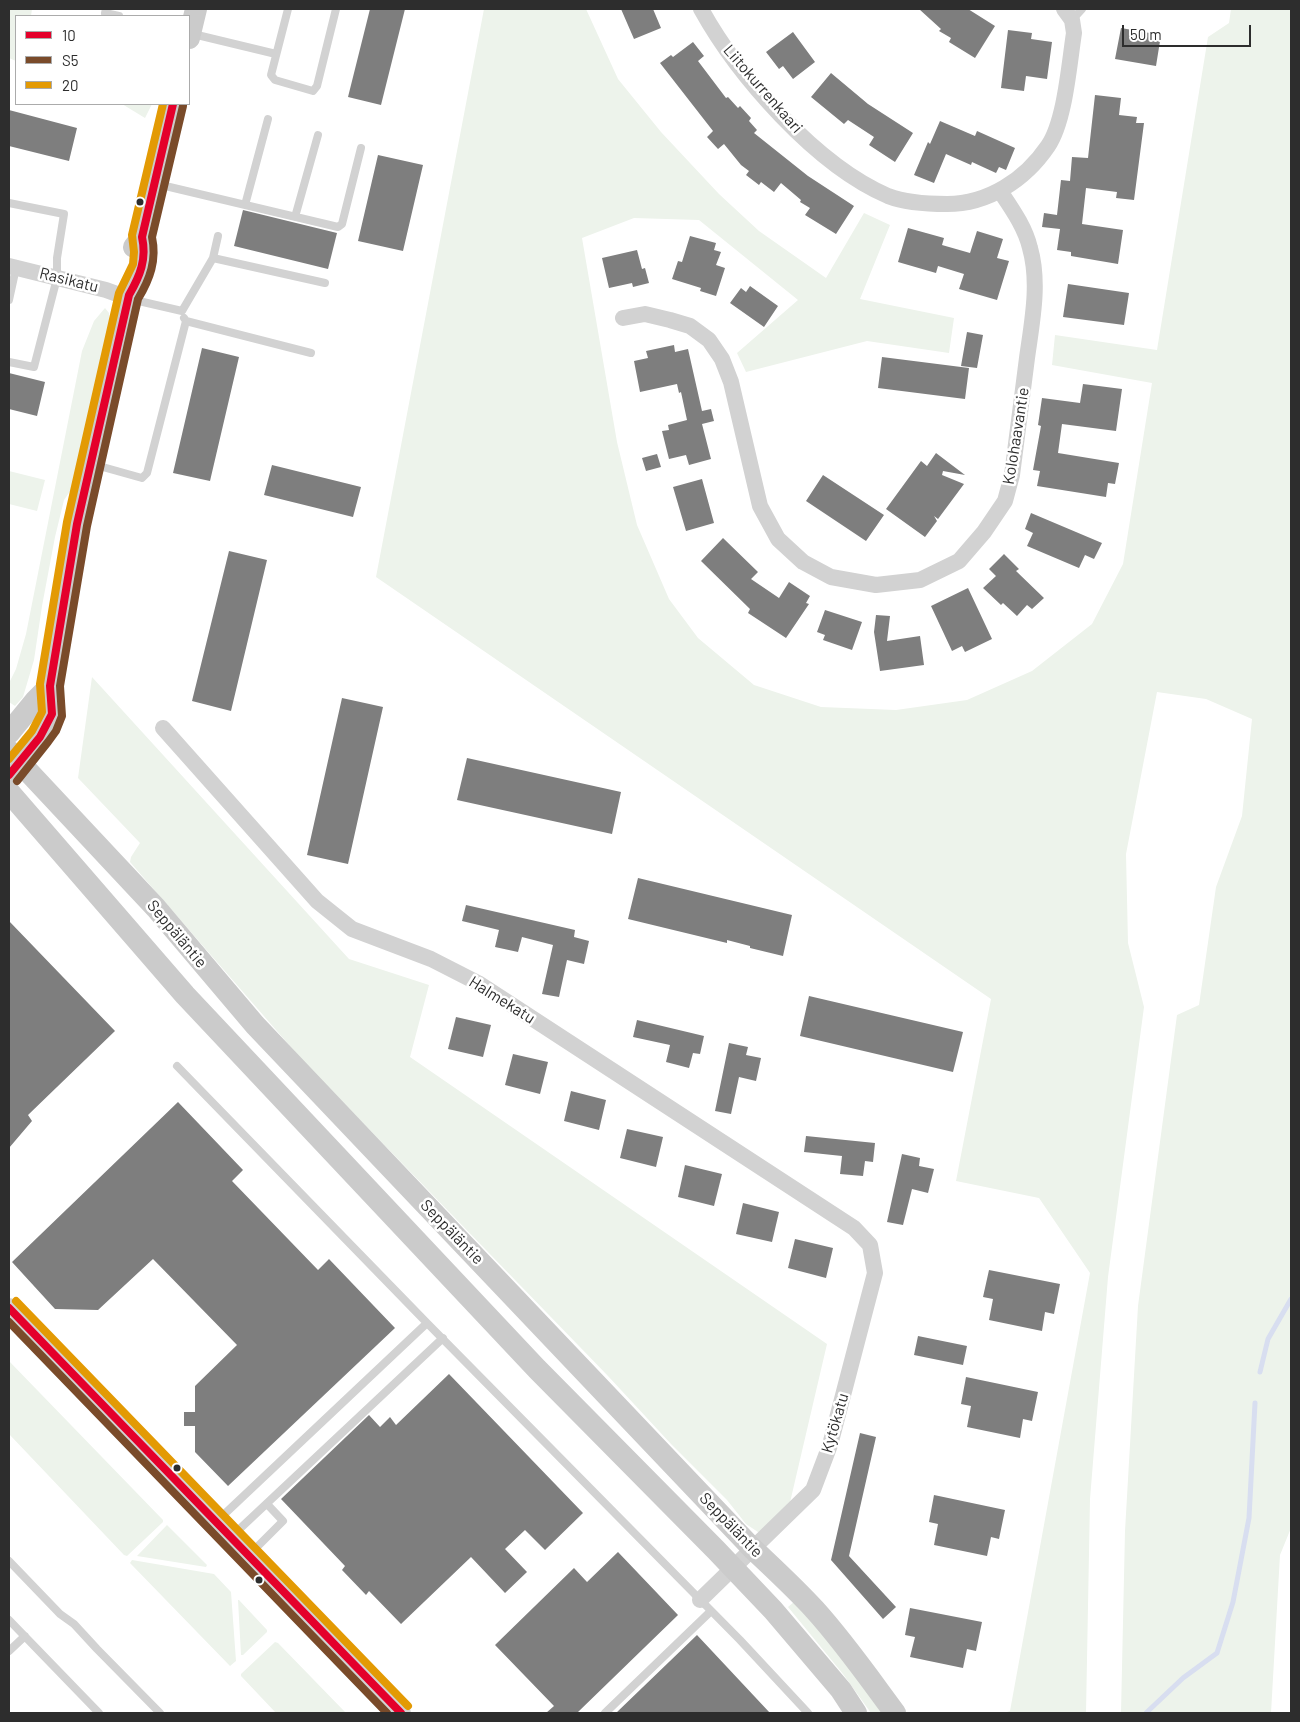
<!DOCTYPE html>
<meta charset="utf-8">
<style>
body{margin:0}
#map{position:relative;width:1300px;height:1722px;overflow:hidden;background:#fff;font-family:Barlow,sans-serif}
canvas{display:block}
.frame{position:absolute;inset:0;border:10px solid #2d2d2d;pointer-events:none}
.legend{position:absolute;left:15px;top:15px;width:175px;height:90px;box-sizing:border-box;background:#fff;border:1px solid #ababab;margin:0;padding:6px 9px;list-style:none;font-size:15px;color:#2d2d2d}
.legend li{display:flex;align-items:center;gap:10px;height:25px}
.legend b{width:25px;border:1px solid #ababab}
.scale{position:absolute;left:1122px;top:25px;width:129px;height:22px;box-sizing:border-box;border:2px solid #2d2d2d;border-top:0;padding-left:6px;font-size:15px;line-height:18px;white-space:nowrap;color:#2d2d2d;-webkit-text-stroke:4px #fff;paint-order:stroke}
</style>
<div id="map">
<canvas width="1300" height="1722"></canvas>
<div class="frame"></div>
<ul class="legend">
<li><b style="height:6px;background:#e4002b"></b>10</li>
<li><b style="height:6px;background:#7a4b2a"></b>S5</li>
<li><b style="height:6px;background:#e39a04"></b>20</li>
</ul>
<div class="scale">50 m</div>
</div>
<script>
const g = document.querySelector('canvas').getContext('2d');
g.lineJoin = 'round';
function paint(path, color) { g.fillStyle = color; g.fill(path, 'evenodd'); }
function trace(path, color, width, dash) { g.strokeStyle = color; g.lineWidth = width; g.lineCap = dash ? 'butt' : 'round'; g.setLineDash(dash || []); g.stroke(path); }
function label(font, color, halo, rows, align = 'center') {
  g.font = font + ' Barlow,sans-serif'; g.lineWidth = 5; g.setLineDash([]); g.textBaseline = 'middle'; g.strokeStyle = halo; g.fillStyle = color; for (const [text, x, y, turn = 0] of rows) {
    g.save(); g.translate(x, y); g.rotate((+turn || 0) * Math.PI / 180); g.textAlign = isNaN(turn) ? turn : align; if (halo) g.strokeText(text, 0, 0); g.fillText(text, 0, 0); g.restore();
  }
}
paint(new Path2D(`
 M9,9H32L31,16H16V61L9,58Z
 M484,9H586L618,79L661,132L719,194L759,231L826,278L864,213L890,225L860,299L954,318L949,353L867,341L746,372L737,353L798,300L699,220L634,218L582,238L617,442L637,525L669,599L698,638L754,685L821,707L896,710L967,700L1032,671L1092,624L1123,564L1152,383L1052,365L1055,335L1157,350L1208,37L1229,23L1231,9H1291V1528L1280,1555L1271,1713H1121L1125,1531L1138,1306L1177,1015L1199,1005L1216,887L1242,816L1252,719L1206,699L1157,692L1126,854L1128,943L1144,1007L1108,1277L1090,1499L1086,1713H1004L1010,1711L1090,1273L1039,1198L956,1181L991,999L376,577Z
 M122,104H152L145,118Z
 M105,308L109,313L110,323L90,418L73,487L64,500L55,537L42,606L34,660L23,697L15,706L9,702V683L16,669L26,634L82,351L94,321Z
 M9,471L45,480L37,511L9,504Z
 M92,677L349,959L429,985L410,1057L827,1344L788,1511L761,1534L746,1524L727,1500L671,1444L608,1376L303,1061L130,862L131,857L140,843L78,778Z
 M9,1361L163,1520V1522L127,1556L124,1555L9,1434Z
 M167,1525L207,1565L206,1567L137,1556Z
 M132,1560L214,1574L231,1592L236,1661L230,1666L130,1563Z
 M238,1600H239L267,1630V1632L243,1655H241Z
 M795,1601L850,1668L882,1713H871L843,1674L788,1607Z
 M275,1642L278,1643L346,1713H276L241,1676V1674Z`), '#edf3eb');
trace(new Path2D(`
 M1260,1372L1268,1339L1291,1299
 M1146,1713L1183,1678L1217,1653L1233,1602L1249,1518L1255,1403`), '#d8def0', 5);
paint(new Path2D(`
 M370,9H405L381,105L348,97Z
 M621,9H653L661,28L634,39Z
 M919,9H968L995,26L975,58L949,42L951,38L939,31L941,29Z
 M1121,28L1161,35L1156,66L1115,59Z
 M1008,30L1032,33L1031,39L1052,42L1047,79L1026,76L1024,91L1001,88Z
 M793,32L815,62L793,79L783,66L779,69L766,52Z
 M693,42L704,56L698,61L726,98L728,97L738,108L740,106L751,118L749,121L757,130L754,133L808,176L854,206L836,234L805,215L810,208L800,202L801,200L781,183L774,192L761,182L759,185L746,175L749,171L741,165L724,144L718,149L707,137L713,131L660,63L671,55L673,57Z
 M831,73L868,104L913,133L895,162L869,145L874,137L848,120L844,124L811,97Z
 M1095,95L1121,98L1119,115L1137,117L1136,123H1144L1134,200L1116,198L1117,192L1086,188L1082,224L1123,230L1118,264L1071,256V252L1057,250L1060,229L1042,227L1044,213L1057,215L1061,180L1070,181L1072,157L1088,158Z
 M9,110L77,128L69,161L9,146Z
 M940,121L975,136L977,131L1015,148L1006,170L999,167L996,173L972,162L971,165L946,154L934,183L914,175L928,142L930,144Z
 M378,155L423,165L403,251L358,241Z
 M243,210L337,233L328,269L234,246Z
 M908,228L944,238L942,245L970,253L977,231L1003,239L997,258L1009,261L997,300L959,289L964,274L938,266L936,273L898,262Z
 M690,236L716,243L714,250L721,252L716,265L725,268L716,296L700,291L701,288L672,279L678,261L682,262Z
 M637,250L642,269L645,268L649,283L633,287L632,283L609,288L602,258Z
 M1068,284L1129,293L1124,325L1063,317Z
 M750,286L778,306L764,327L730,303L741,288L746,292Z
 M967,332L983,335L977,368L961,366Z
 M674,345L675,352L688,349L702,411L711,409L714,421L702,424L711,459L689,465L686,455L669,459L662,431L669,430L668,425L687,420L681,392L679,393L677,384L640,392L634,361L648,358L646,351Z
 M202,348L239,357L210,481L173,473Z
 M882,357L969,368L965,399L878,388Z
 M9,373L45,382L37,416L9,409Z
 M1083,384L1122,389L1116,431L1062,424L1058,453L1119,463L1115,484L1108,483L1106,497L1037,486L1040,471L1033,470L1041,426L1038,425L1042,398L1080,403Z
 M936,453L965,475L943,471L942,475L964,484L938,519L934,516L937,521L925,537L886,509L921,461L927,466Z
 M657,454L661,467L646,471L642,458Z
 M272,465L361,487L353,517L264,495Z
 M823,475L884,515L866,541L806,501Z
 M702,479L714,523L686,531L673,487Z
 M1031,513L1102,543L1094,559L1085,555L1079,568L1027,546L1033,533L1025,529Z
 M723,538L758,572L751,579L779,598L789,582L810,596L806,603L809,604L786,638L748,613L750,609L701,561Z
 M229,551L267,560L231,711L192,701Z
 M1004,554L1019,569L1016,571L1044,598L1032,609L1027,605L1017,616L1003,603L1001,605L983,588L996,576L989,569Z
 M968,588L992,639L965,652L962,646L952,651L931,606Z
 M825,610L862,622L852,650L823,640L825,635L817,632Z
 M876,615L890,616L887,641L920,636L924,665L880,671L874,632Z
 M342,698L383,707L348,864L307,855Z
 M467,758L621,792L612,834L457,800Z
 M638,878L792,915L783,956L750,948V946L727,940V943L628,919Z
 M466,905L575,930L574,937L589,941L584,964L567,960L559,997L542,994L553,945L522,937L518,952L495,947L499,930L462,921Z
 M9,921L115,1031L28,1115L32,1121L9,1148Z
 M809,996L963,1032L953,1072L800,1036Z
 M456,1017L491,1025L483,1057L448,1049Z
 M637,1020L704,1036L700,1054L693,1053L689,1068L666,1062L670,1045L633,1037Z
 M729,1043L748,1047L746,1055L761,1058L756,1081L739,1077L731,1114L715,1111Z
 M513,1054L548,1062L540,1094L505,1085Z
 M571,1091L606,1100L599,1130L564,1121Z
 M178,1102L243,1170L232,1181L318,1270L329,1259L395,1328L228,1486L195,1452V1426H184V1412H195V1386L237,1345L153,1259L98,1310L55,1309L12,1262Z
 M627,1129L663,1137L656,1167L620,1158Z
 M806,1136L875,1143L873,1162L865,1161L863,1176L840,1174L842,1156L804,1152Z
 M902,1154L920,1158L919,1166L934,1169L928,1193L912,1189L903,1225L887,1222Z
 M685,1165L722,1174L714,1206L678,1197Z
 M743,1203L779,1212L772,1242L736,1234Z
 M795,1239L833,1248L826,1278L788,1268Z
 M989,1270L1060,1284L1054,1314L1045,1312L1042,1331L989,1320L993,1299L983,1297Z
 M918,1336L967,1346L963,1365L914,1355Z
 M449,1374L583,1513L545,1550L525,1530L505,1549L527,1572L505,1593L471,1557L401,1624L369,1591L366,1595L342,1570L345,1566L281,1499L369,1415L380,1427L390,1417L396,1425Z
 M966,1377L1038,1392L1032,1421L1023,1419L1020,1438L967,1427L971,1406L961,1404Z
 M860,1433L876,1437L849,1556L896,1607L883,1619L831,1560Z
 M934,1495L1005,1510L999,1539L991,1537L987,1556L934,1545L938,1524L929,1522Z
 M618,1552L678,1615L577,1713H546L554,1706L495,1645L574,1568L587,1582Z
 M910,1608L982,1622L976,1651L967,1649L963,1668L910,1657L915,1637L905,1635Z
 M697,1635L770,1713H616Z`), '#7e7e7e');
trace(new Path2D(`
 M106,9L105,13L119,16
 M288,9L271,75L275,80L313,91L317,86L336,9
 M1072,20L1082,9
 M193,34L276,54
 M157,184L338,227L342,224L361,148
 M9,203L64,214L57,258V278L34,367L9,362
 M245,205L268,119
 M295,217L318,135
 M213,258L218,236
 M130,299L182,311L213,258L325,283
 M9,300L16,268
 M184,318L186,321L311,353
 M92,464L142,478L147,473L186,321
 M177,1066L427,1323
 M216,1522L427,1323L740,1640L808,1713
 M231,1537L443,1338
 M250,1554L283,1521L267,1504
 M9,1561L60,1614L74,1624L97,1649L160,1713
 M9,1620L99,1713
 M9,1651L25,1636
 M605,1713L711,1611`), '#d2d2d2', 8);
trace(new Path2D(`
 M701,9C738,76 816,165 888,196C906,203 928,204 947,204C988,204 1025,180 1048,146C1065,121 1069,65 1074,33L1072,20L1064,9
 M9,266L106,290L128,298
 M623,318L645,314L670,320L690,326L709,340L722,359L731,382L760,506L778,539L803,562L831,577L876,585L920,580L959,561L984,532L1005,501L1012,475C1017,436 1022,397 1027,358C1032,322 1040,283 1030,248C1025,227 1012,209 1000,191
 M163,728L317,901L352,929L431,959L478,983L854,1228L870,1245L875,1273L830,1445L813,1490L700,1600`), '#d2d2d2', 16);
trace(new Path2D(`
 M9,1308L401,1713`), '#d2d2d2', 20);
trace(new Path2D(`
 M189,38L196,9
 M134,247L142,237L173,104
 M9,733L36,700L50,686
 M9,751L156,908L255,1025L752,1548C773,1568 795,1588 815,1610C844,1642 869,1678 895,1713
 M9,775L40,737L47,726L52,714L50,686L77,524L129,295C141,276 148,258 142,237
 M9,792L185,995L537,1369L716,1550L773,1610L841,1690L856,1713`), '#cbcbcb', 22);
trace(new Path2D(`
 M9,775L40,737L52,714L50,686L77,524L129,295C140,276 147,259 142,237L173,104
 M9,1308L401,1713`), '#e4002b', 8);
trace(new Path2D(`
 M17,781L48,742L56,731L62,716L60,686L87,526L138,299C150,279 157,260 152,237L183,106
 M9,1322L387,1713`), '#7a4b2a', 8);
trace(new Path2D(`
 M9,759L32,731L42,712L40,684L67,522L119,293L133,264L134,252L132,235L163,104
 M16,1301L408,1706`), '#e39a04', 8);
for (const [x, y, r, color] of [
 [140,202,4.5,"#2d2d2d"],
 [177,1468,4.5,"#2d2d2d"],
 [259,1580,4.5,"#2d2d2d"]
]) { const dot = new Path2D(); dot.arc(x, y, r, 0, 2 * Math.PI); g.fillStyle = color; g.fill(dot); trace(dot, '#fff', 2); }
label('16px', '#2d2d2d', '#fff', [
 ["Liitokurrenkaari",763,89,49],
 ["Rasikatu",69,280,14],
 ["Kolohaavantie",1016,436,-81],
 ["Seppäläntie",177,934,50],
 ["Halmekatu",502,1000,32],
 ["Seppäläntie",452,1232,46],
 ["Kytökatu",835,1423,-74],
 ["Seppäläntie",731,1525,46]
]);
</script>
